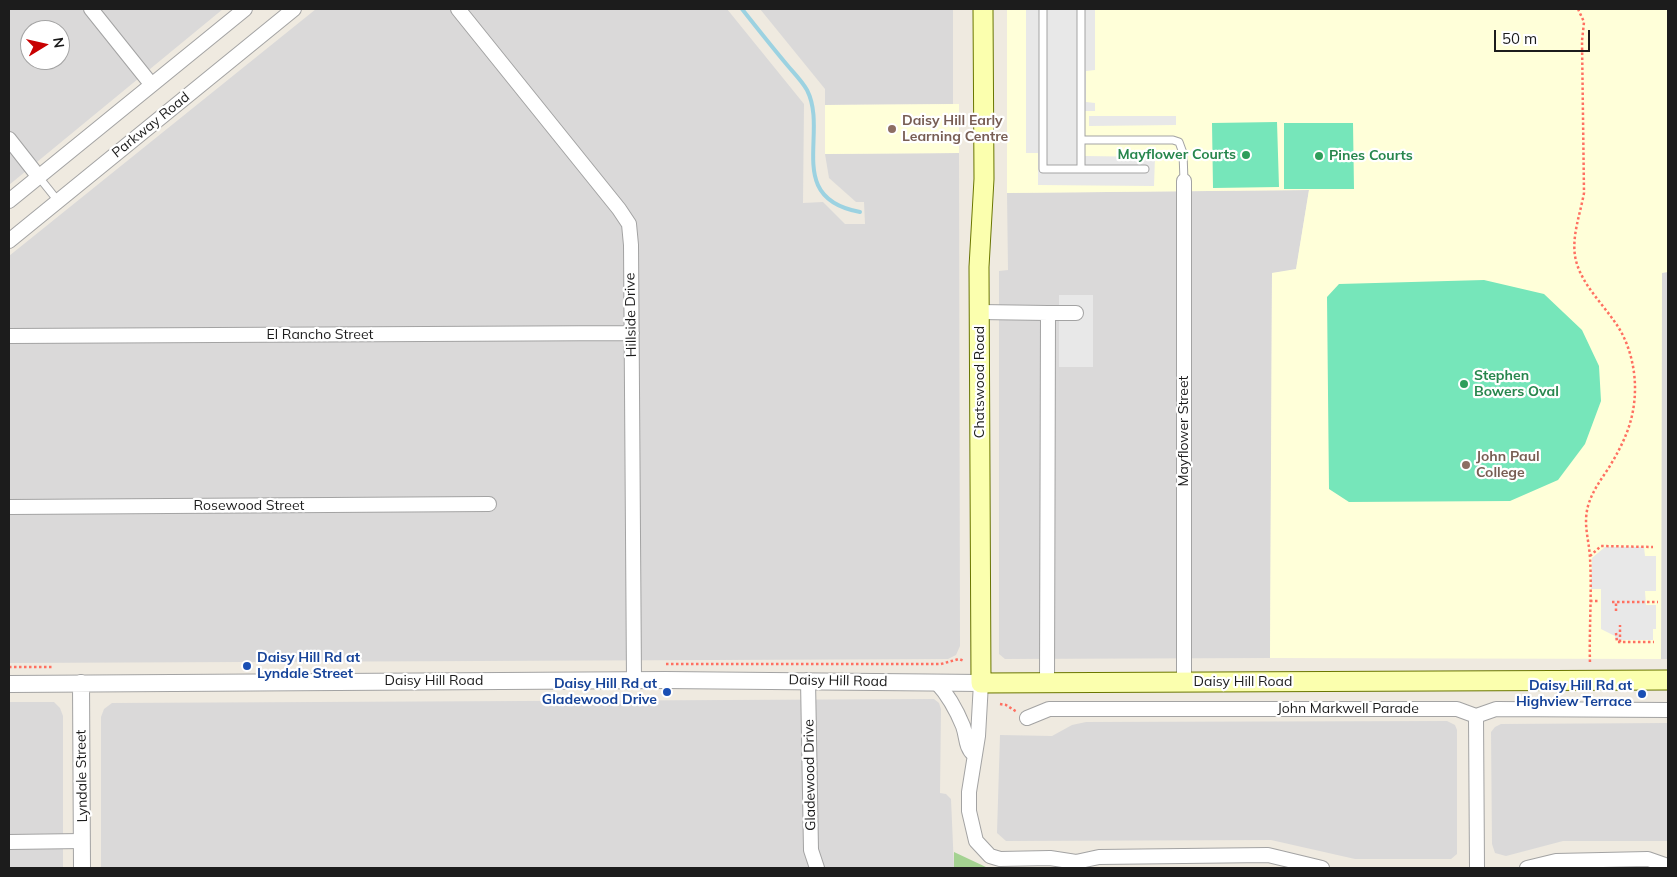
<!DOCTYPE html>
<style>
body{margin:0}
#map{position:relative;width:1677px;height:877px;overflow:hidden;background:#efeae0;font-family:Mulish,sans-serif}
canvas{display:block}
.frame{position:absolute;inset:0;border:10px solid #1c1c1c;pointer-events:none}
.north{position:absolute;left:20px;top:20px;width:50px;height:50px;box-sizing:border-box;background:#fff;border:1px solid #a4a4a4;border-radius:50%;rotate:81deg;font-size:14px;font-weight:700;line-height:20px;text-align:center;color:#1c1c1c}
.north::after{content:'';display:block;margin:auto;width:18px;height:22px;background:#c80001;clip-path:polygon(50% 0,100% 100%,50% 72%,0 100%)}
.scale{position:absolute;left:1494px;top:30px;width:96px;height:22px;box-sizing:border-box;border:2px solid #1c1c1c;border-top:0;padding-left:6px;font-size:15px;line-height:18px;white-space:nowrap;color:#1c1c1c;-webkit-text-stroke:4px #fff;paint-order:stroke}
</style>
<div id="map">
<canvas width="1677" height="877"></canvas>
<div class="frame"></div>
<div class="north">N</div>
<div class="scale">50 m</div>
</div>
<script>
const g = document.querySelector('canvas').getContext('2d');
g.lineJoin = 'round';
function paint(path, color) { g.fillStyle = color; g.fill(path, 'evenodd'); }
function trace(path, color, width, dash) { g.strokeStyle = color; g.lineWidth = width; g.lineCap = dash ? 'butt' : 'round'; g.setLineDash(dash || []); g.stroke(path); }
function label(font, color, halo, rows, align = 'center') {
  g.font = font + ' Mulish,sans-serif'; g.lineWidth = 4.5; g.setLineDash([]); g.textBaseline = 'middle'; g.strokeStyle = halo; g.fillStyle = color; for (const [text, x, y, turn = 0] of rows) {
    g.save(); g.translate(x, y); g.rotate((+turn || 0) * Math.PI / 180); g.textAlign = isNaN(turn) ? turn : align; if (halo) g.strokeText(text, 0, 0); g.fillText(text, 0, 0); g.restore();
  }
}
paint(new Path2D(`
 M9,9H223L9,185ZM30,30H60V60H30Z
 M316,9H727L804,104L803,203L823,202L845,224H865L864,202H856L829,178L825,154L959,153L960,646L956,655L948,659L9,663V256Z
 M760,9H953V104L825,105V89Z
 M1309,190L1296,270L1272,273L1270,658L1005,659L999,654V271L1008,270L1007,193Z
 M1662,272H1668V659H1661Z
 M934,699L939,703L941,709L940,793L946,794L951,799L954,868H101V717L104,709L112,703Z
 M9,702H54L60,708L63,716V868H9Z
 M1447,721L1455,725L1457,730V854L1451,859H1355L1271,840L1006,841L997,833L1000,735L1052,736L1072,725L1086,722Z
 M1668,723V841H1563L1506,856L1495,853L1492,844L1491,732L1495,727L1501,724Z`), '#dad9d9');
paint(new Path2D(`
 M1007,9H1668V272L1662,273L1661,659L1270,658L1272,273L1296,269L1309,190L1007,193Z
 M959,104V153L825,154V105Z`), '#ffffd9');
paint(new Path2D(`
 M954,852L988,868H954Z`), '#a4d291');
paint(new Path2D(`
 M1277,122L1279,187L1213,188L1212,123Z
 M1284,123H1353L1354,189H1284Z
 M1484,280L1544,294L1582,330L1599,366L1601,401L1585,444L1558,480L1510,501L1349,502L1329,489L1327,297L1339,284Z`), '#76e6ba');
paint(new Path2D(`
 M1026,9H1095V70L1086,71V102L1095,103V111H1085V156L1155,157L1154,186L1038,185V153H1026Z
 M1089,116H1176V125L1089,126Z
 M1059,295H1093V367H1059Z
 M1605,547H1644L1645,556H1656V591H1645L1646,605H1656V629H1653V640H1615V636L1601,629V589H1591L1592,558Z`), '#e8e8e8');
trace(new Path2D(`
 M742,9C757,28 772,47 788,66C794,73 802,81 807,90C829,133 784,198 860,212`), '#9cd2e1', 4);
const service = new Path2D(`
 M1043,9V169H1145
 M1081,140H1173L1179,142L1183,153L1184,181
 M1081,169V9
 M38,176L58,201`);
const minor = new Path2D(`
 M91,9L151,84
 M458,9L619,209L629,224L631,245L634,680
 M9,139L38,176
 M9,201L245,9
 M9,241L294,9
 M980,312L1048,313L1047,682
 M1048,313H1076
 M9,336L632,333
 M9,507L489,504
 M808,680L811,850L817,868
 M1184,682V181
 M937,683C949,696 956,709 963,726C967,737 965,747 974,755
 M981,683L978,736L969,792V811L976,841L990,856L1000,859L1050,858L1076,862L1099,857L1268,855L1322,868
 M1476,716L1477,868
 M1027,718L1049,709H1457L1476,716L1496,709L1668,710
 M9,842L82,841
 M1527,868L1556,861L1648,859L1668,866`);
const tertiary = new Path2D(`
 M81,683L82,868
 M9,684L665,680L981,683`);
const secondary = new Path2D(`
 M983,9L984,179L979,267L981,683L1668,680`);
trace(service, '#a3a3a3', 9);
trace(minor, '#a3a3a3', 16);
trace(tertiary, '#a3a3a3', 18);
trace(secondary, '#6a7600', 21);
trace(new Path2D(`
 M1578,9L1584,22L1582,41L1584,193C1580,215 1572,235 1575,256C1580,285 1606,306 1620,330C1630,347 1635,369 1635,388C1635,420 1624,443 1608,469C1600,481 1592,492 1588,506C1583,525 1589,539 1590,558C1592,593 1589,629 1590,664
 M1590,556L1601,546L1653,547
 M1590,601H1600
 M1612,602H1658
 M1616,611V602
 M1616,633L1617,642H1654
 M1620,642V625
 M666,664H941L959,659L964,661
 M9,667H53
 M1000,704L1006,705L1017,712`), '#ff7061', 2.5, [2.5, 2.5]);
trace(service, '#fff', 7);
trace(minor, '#fff', 14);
trace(tertiary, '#fff', 16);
trace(secondary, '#fbffae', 19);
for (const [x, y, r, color] of [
 [892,129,5,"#8d6e63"],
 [1246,155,5,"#2e9e5b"],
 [1319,156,5,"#2e9e5b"],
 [1464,384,5,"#2e9e5b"],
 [1466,465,5,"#8d6e63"],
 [247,666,5,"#1a4fb4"],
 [667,692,5,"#1a4fb4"],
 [1642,694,5,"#1a4fb4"]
]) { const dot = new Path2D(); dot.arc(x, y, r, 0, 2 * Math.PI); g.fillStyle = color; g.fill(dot); trace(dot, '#fff', 2); }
label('bold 14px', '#785e54', '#fff', [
 ["Daisy Hill Early",902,121],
 ["Learning Centre",902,137],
 ["John Paul",1476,457],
 ["College",1476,473]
], 'left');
label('14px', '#1c1c1c', '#fff', [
 ["Parkway Road",151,125,-39],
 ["Hillside Drive",631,315,-91],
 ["El Rancho Street",320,335],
 ["Chatswood Road",980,382,-90],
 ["Mayflower Street",1184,431,-90],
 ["Rosewood Street",249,506],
 ["Daisy Hill Road",434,681],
 ["Daisy Hill Road",838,681,1],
 ["Daisy Hill Road",1243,682],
 ["John Markwell Parade",1348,709],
 ["Gladewood Drive",810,775,-91],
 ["Lyndale Street",82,776,-91]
]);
label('bold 14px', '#27864d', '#fff', [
 ["Mayflower Courts",1236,155,"right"],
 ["Pines Courts",1329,156],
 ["Stephen",1474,376],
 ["Bowers Oval",1474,392]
], 'left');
label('bold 14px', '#164399', '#fff', [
 ["Daisy Hill Rd at",257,658,"left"],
 ["Lyndale Street",257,674,"left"],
 ["Daisy Hill Rd at",657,684],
 ["Gladewood Drive",657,700],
 ["Daisy Hill Rd at",1632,686],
 ["Highview Terrace",1632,702]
], 'right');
</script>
